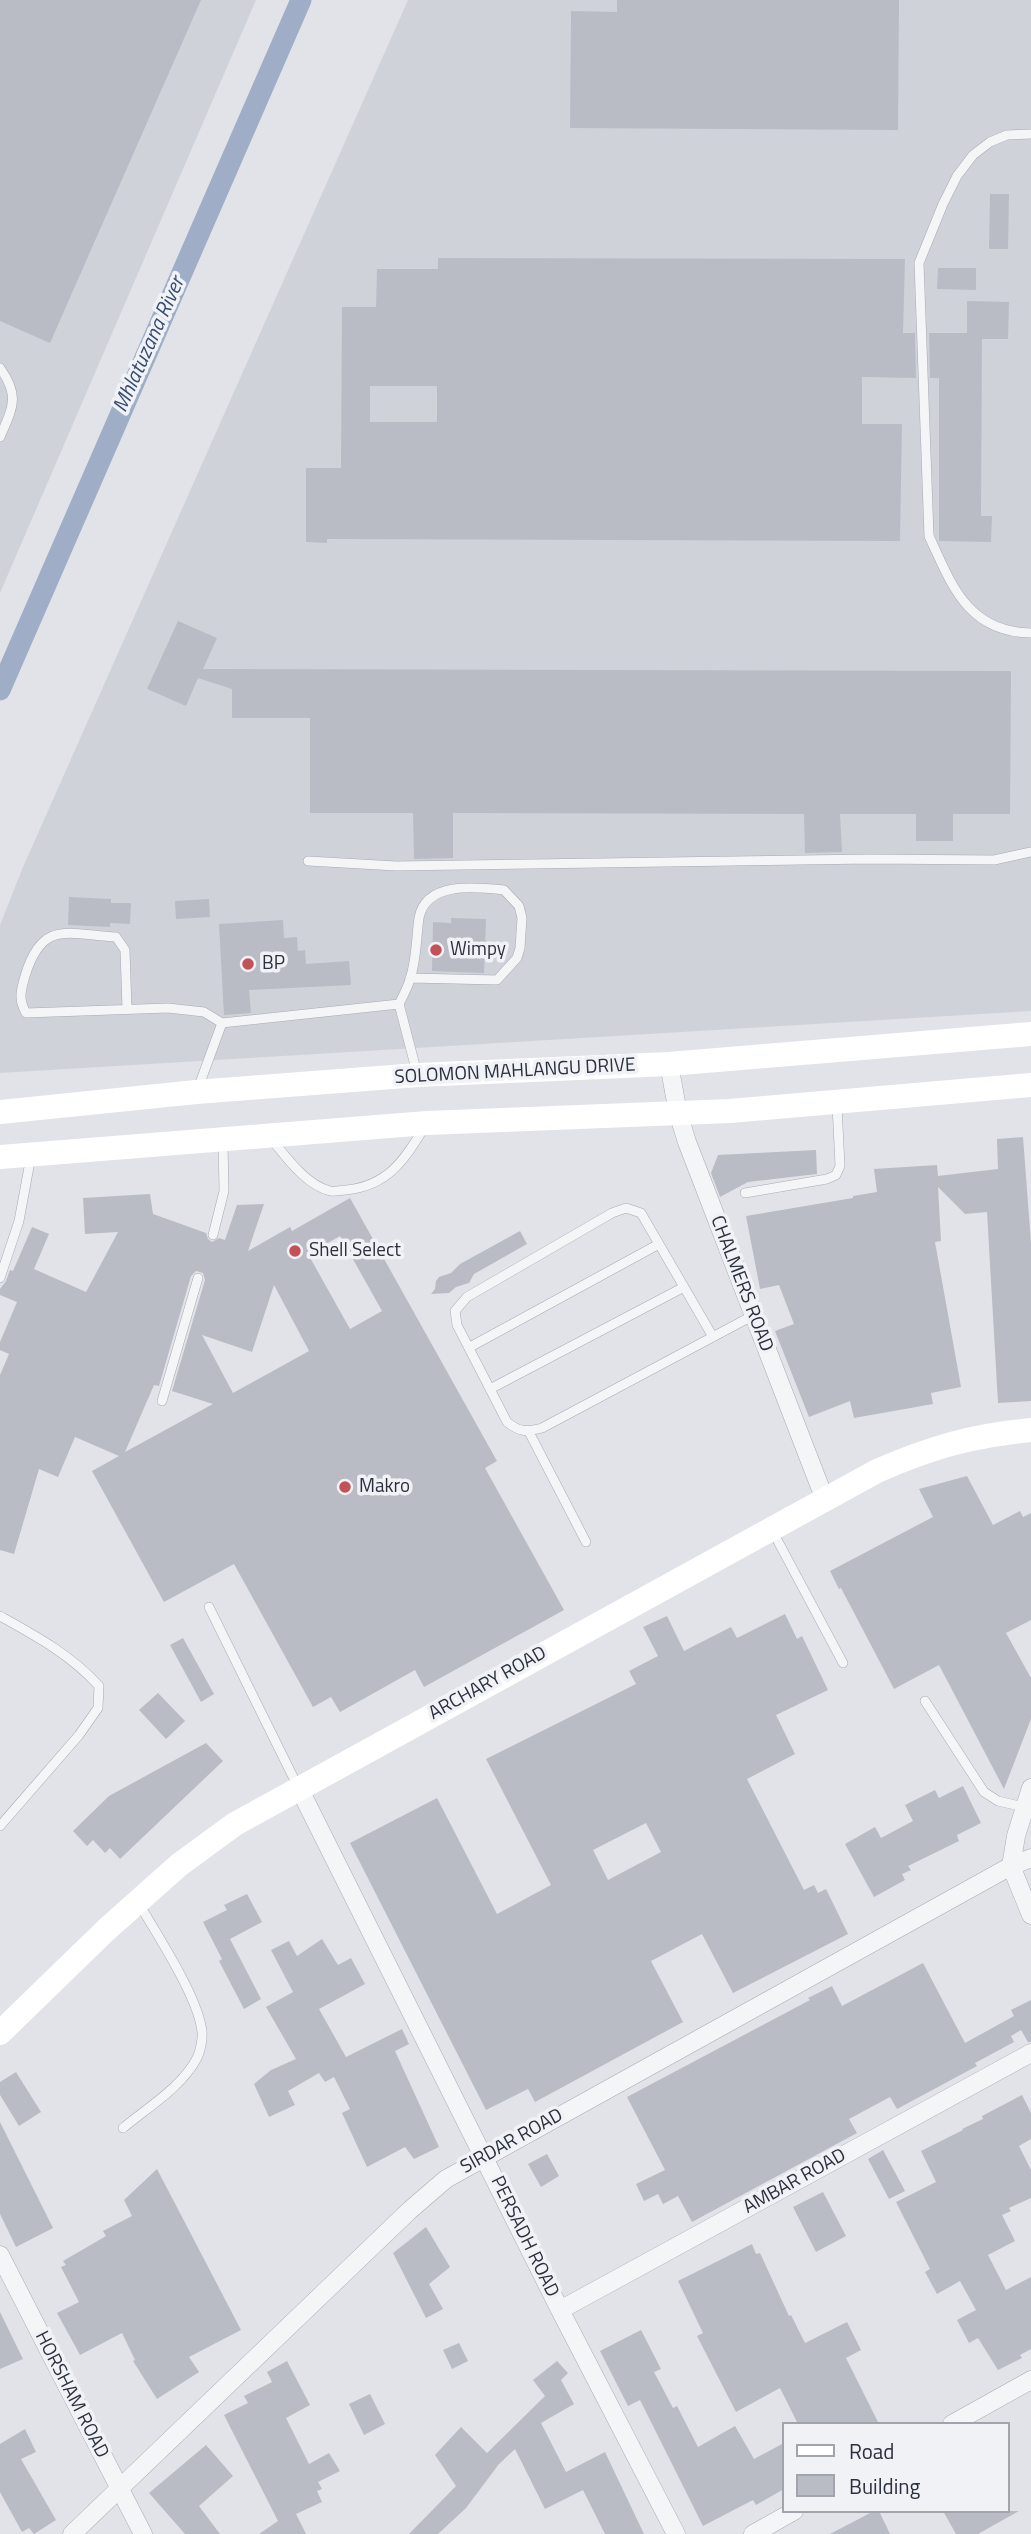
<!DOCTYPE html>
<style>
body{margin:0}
#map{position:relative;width:1031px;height:2534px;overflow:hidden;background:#e1e3e9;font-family:"Titillium Web",sans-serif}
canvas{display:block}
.legend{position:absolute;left:782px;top:2422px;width:228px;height:91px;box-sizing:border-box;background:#f1f2f6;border:2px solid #a2a4ad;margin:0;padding:9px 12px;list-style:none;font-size:21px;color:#2b303f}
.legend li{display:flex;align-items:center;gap:14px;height:35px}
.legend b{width:35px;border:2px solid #a2a4ad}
</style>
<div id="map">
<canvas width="1031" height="2534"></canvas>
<ul class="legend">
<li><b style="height:9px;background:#fff"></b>Road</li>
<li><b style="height:19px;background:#b9bcc5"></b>Building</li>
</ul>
</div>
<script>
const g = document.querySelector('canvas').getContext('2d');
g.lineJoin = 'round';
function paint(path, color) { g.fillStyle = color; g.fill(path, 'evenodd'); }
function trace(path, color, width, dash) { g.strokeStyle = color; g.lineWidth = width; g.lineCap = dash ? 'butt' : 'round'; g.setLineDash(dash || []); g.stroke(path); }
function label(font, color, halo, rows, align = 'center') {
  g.font = font + ' "Titillium Web",sans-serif'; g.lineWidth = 7; g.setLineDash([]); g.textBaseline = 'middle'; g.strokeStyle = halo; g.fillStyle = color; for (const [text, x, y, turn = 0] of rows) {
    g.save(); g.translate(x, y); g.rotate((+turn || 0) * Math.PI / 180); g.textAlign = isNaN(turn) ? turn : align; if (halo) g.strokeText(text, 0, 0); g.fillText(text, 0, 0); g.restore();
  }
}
paint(new Path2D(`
 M0,0H256L0,593Z
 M408,0H1031V1011L0,1073V925L23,867Z`), '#d0d2da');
trace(new Path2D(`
 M0,690L301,0`), '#9faec6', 21);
paint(new Path2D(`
 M0,0H201L50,343L0,321Z
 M617,0H899L898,130L570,128L571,11L617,12Z
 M990,194H1009L1008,249H989Z
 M438,258L905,259L903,333H915L916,378L862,377V424H902L900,541L327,539V543L306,542V468H341L342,307H376L377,269H438ZM370,386H437V422H370Z
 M938,268H976V290L937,289Z
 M967,301L1009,302L1008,339H982L981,516H992L991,542L939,541V378H930L929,333H967Z
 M178,621L217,638L203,669L1011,671L1010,814H953V841H916V814H840L842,852L805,853L804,814L453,813V858L414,859L413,813H310V718H232V689L198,678L186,706L147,689Z
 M69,897L111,899V903H131L130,924L110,923V927L68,925Z
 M209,899L210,917L176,919L175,901Z
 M451,918L486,919L484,973L432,971L433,922L451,923Z
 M283,920L284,938L297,937L298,951L305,950L306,964L349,961L351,985L249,990L251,1013L224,1015L219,924Z
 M1023,1137L1031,1243V1401L998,1403L987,1212L965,1214L938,1187L941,1241L935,1242L961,1387L931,1393L933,1404L854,1418L850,1401L809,1417L775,1331L794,1324L779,1285L760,1289L746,1216L853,1198V1196L877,1192L874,1169L937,1165L938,1176L998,1169L997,1139Z
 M816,1150L817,1174L748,1182L720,1197L711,1173L718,1155Z
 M150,1194L153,1214L206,1233L208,1239L212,1242L219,1238L225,1240L237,1205L264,1204L248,1251L290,1227L292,1231L350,1198L497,1461L485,1468L564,1610L424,1687L415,1670L340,1712L331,1697L313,1707L234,1564L164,1602L92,1471L119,1456L75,1437L58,1477L39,1469L14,1554L0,1550V1375L9,1354L0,1350V1342L17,1302L0,1295V1289L6,1281L10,1270L13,1271L32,1227L49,1234L34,1269L86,1292L118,1232L85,1234L83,1198ZM340,1236L382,1311L350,1329L308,1254ZM196,1271L203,1273L205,1280L172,1391L213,1404L125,1452L154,1385L159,1386L191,1276ZM274,1285L309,1351L233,1393L202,1335L252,1352Z
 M520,1231L527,1244L474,1274L469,1283L456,1287L449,1293L431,1294L435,1289L436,1281L439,1277L451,1273L460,1264Z
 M967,1476L993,1525L1020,1511L1023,1517L1031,1513V1620L1006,1633L1031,1678V1719L1004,1789L939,1665L894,1689L841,1588L839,1589L830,1571L933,1517L919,1489Z
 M785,1614L797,1639L802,1636L828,1690L776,1715L795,1754L747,1779L804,1890L814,1885L818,1893L826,1889L848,1934L733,1993L702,1934L651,1961L683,2022L535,2102L528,2089L486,2110L350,1843L437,1798L497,1914L551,1885L486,1759L636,1684L629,1671L658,1656L643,1627L667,1616L684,1651L731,1627L737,1638ZM646,1823L661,1852L608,1880L593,1850Z
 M183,1638L214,1694L201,1702L170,1645Z
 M158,1693L185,1721L166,1739L139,1710Z
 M206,1743L223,1761L120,1859L110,1848L105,1853L93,1840L87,1846L73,1831L109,1796Z
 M963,1786L981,1823L957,1835L959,1841L908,1866L911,1870L902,1874L905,1880L874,1897L845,1844L875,1827L881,1838L913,1821L905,1805L935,1790L939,1798Z
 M247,1894L262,1922L230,1939L261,1999L244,2009L219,1961L222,1959L203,1922L227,1910L224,1905Z
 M322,1939L338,1965L351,1958L365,1984L319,2009L346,2057L402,2029L409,2044L395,2051L439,2147L414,2159L405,2147L367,2167L342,2113L350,2109L334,2077L325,2082L319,2073L288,2091L295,2105L269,2117L254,2084L271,2070L296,2059L266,2007L293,1992L271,1950L289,1941L297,1956Z
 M923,1963L965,2043L1014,2016L1011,2010L1031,2000V2042H1028L1021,2030L1011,2036L1014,2042L975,2063L977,2066L897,2109L890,2097L849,2119L857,2133L692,2222L678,2196L663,2204L658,2194L644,2201L636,2184L665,2170L627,2097L810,2000L808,1998L832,1986L842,2006Z
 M16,2072L41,2112L19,2126L0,2095V2082Z
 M1022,2095L1031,2113V2139L1019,2146L1031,2170V2198L1009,2208L1011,2211L1002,2215L1015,2241L988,2255L1006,2290L1031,2277V2349L1020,2355L1022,2358L998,2370L978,2338L969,2343L957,2320L976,2310L960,2281L937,2294L925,2272L930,2269L896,2202L936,2182L921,2151L963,2130L962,2129L983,2119L982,2116Z
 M0,2122L53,2228L16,2247L0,2214Z
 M883,2150L905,2191L889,2199L868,2159Z
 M547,2154L559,2176L541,2187L528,2164Z
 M157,2169L241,2330L189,2357L199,2372L157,2399L133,2361L135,2360L122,2333L80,2355L57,2313L79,2302L61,2267L66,2265L63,2261L106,2236L103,2231L132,2216L124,2200Z
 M823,2192L846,2236L816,2252L793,2207Z
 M426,2227L450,2267L429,2284L443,2309L426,2318L393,2253Z
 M752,2244L756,2254L760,2253L789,2316L791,2315L805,2343L847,2322L861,2350L846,2358L879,2424H798L780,2388L736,2412L697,2336L703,2333L678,2281Z
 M0,2312L23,2359L0,2369Z
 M641,2330L661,2369L654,2372L673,2408L677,2406L698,2447L735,2426L754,2459L784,2443V2489L756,2505L753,2500L703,2526L640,2400L628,2406L600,2351Z
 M459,2343L468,2361L452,2369L443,2350Z
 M287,2361L310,2405L286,2418L309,2464L329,2453L340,2471L318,2482L322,2489L317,2491L322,2502L296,2514L306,2534H259L278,2521L224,2415L248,2403L244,2396L272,2382L267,2372Z
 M557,2361L568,2373L561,2380L574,2404L541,2423L566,2472L605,2452L644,2534H605L583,2490L545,2509L515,2449L499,2464L466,2508L438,2534H409L456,2486L435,2455L461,2427L487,2453L545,2396L533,2380Z
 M370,2394L385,2424L364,2435L349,2404Z
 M25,2429L36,2452L21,2459L56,2520L34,2534L29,2528L22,2532L0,2492V2444Z
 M206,2445L233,2476L199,2506L220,2534H185L149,2493Z
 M874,2511H879L890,2534H830Z
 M943,2511H1019L978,2534H956Z`), '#b9bcc5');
const lane = new Path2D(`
 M1031,134L1007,135L990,142L973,155L957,176L943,204L919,263L929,536C952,586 968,632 1031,633
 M0,368C20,396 13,407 0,437
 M308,861L396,866L870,859L994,860L1031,852
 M399,1004C403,996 408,987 410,979C417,959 416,938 419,918C426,881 475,887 504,890L519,906L522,918L520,948L517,958L497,980L410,978
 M127,1009L125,950L116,937C66,934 42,920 25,976C21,990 18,999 26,1013L168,1008L204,1012L222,1023
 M197,1091L222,1023L399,1004L417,1073
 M272,1140C287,1158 306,1185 330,1191C334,1192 341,1190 346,1190C388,1186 404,1160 424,1128
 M745,1193L827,1179L836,1175L840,1166L837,1105
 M213,1235L224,1191L223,1141
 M0,1278L19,1221L31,1156
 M713,1337L641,1213L626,1208L612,1213L467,1297L455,1311L457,1325L507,1422C519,1432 526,1432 542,1428L754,1315
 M470,1347L659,1244
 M490,1389L684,1287
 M162,1401L198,1278
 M529,1432L586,1542
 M773,1532L843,1663
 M209,1607L298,1787
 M0,1616C36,1636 71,1655 99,1686L98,1708L79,1735L0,1826
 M925,1701L984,1792L998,1801L1024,1807
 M123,2128C147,2108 182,2087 197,2058C200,2052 203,2038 202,2032C199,1998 156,1933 138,1902`);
const street = new Path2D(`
 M669,1064L678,1113L687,1142L825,1500
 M299,1788L560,2310L676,2534
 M1031,1788L1016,1836L1011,1866L1031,1915
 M0,2255L143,2534
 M560,2310L1031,2053
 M952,2424L1031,2380
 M72,2534L410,2210L446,2179L1011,1866L1031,1858
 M753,2534L794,2511`);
trace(lane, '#a7aab3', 10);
trace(street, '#a7aab3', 19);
trace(lane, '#f4f5f7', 9);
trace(street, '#f4f5f7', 18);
trace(new Path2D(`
 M0,1112L196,1092L418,1075L669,1064L1031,1034
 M0,1157L427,1123L730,1111L1031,1085
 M0,2033L106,1930L179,1865L235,1824L877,1471C932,1447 971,1436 1031,1430`), '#fff', 24);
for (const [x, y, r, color] of [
 [436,950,7,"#c35158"],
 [248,964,7,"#c35158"],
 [295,1251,7,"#c35158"],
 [345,1487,7,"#c35158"]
]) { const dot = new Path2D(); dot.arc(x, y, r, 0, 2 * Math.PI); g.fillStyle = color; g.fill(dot); trace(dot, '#f1f2f6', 2.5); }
label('19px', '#2b303f', '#f1f2f6', [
 ["Wimpy",450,950],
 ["BP",262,964],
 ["Shell Select",309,1251],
 ["Makro",359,1487]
], 'left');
label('19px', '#2b303f', '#f1f2f6', [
 ["SOLOMON MAHLANGU DRIVE",515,1072,-3],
 ["CHALMERS ROAD",741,1284,69],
 ["ARCHARY ROAD",488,1684,-29],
 ["SIRDAR ROAD",512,2142,-29],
 ["AMBAR ROAD",795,2182,-29],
 ["PERSADH ROAD",524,2237,64],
 ["HORSHAM ROAD",71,2395,63]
]);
label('italic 21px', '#384c70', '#f1f2f6', [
 ["Mhlatuzana River",150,345,-66]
]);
</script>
